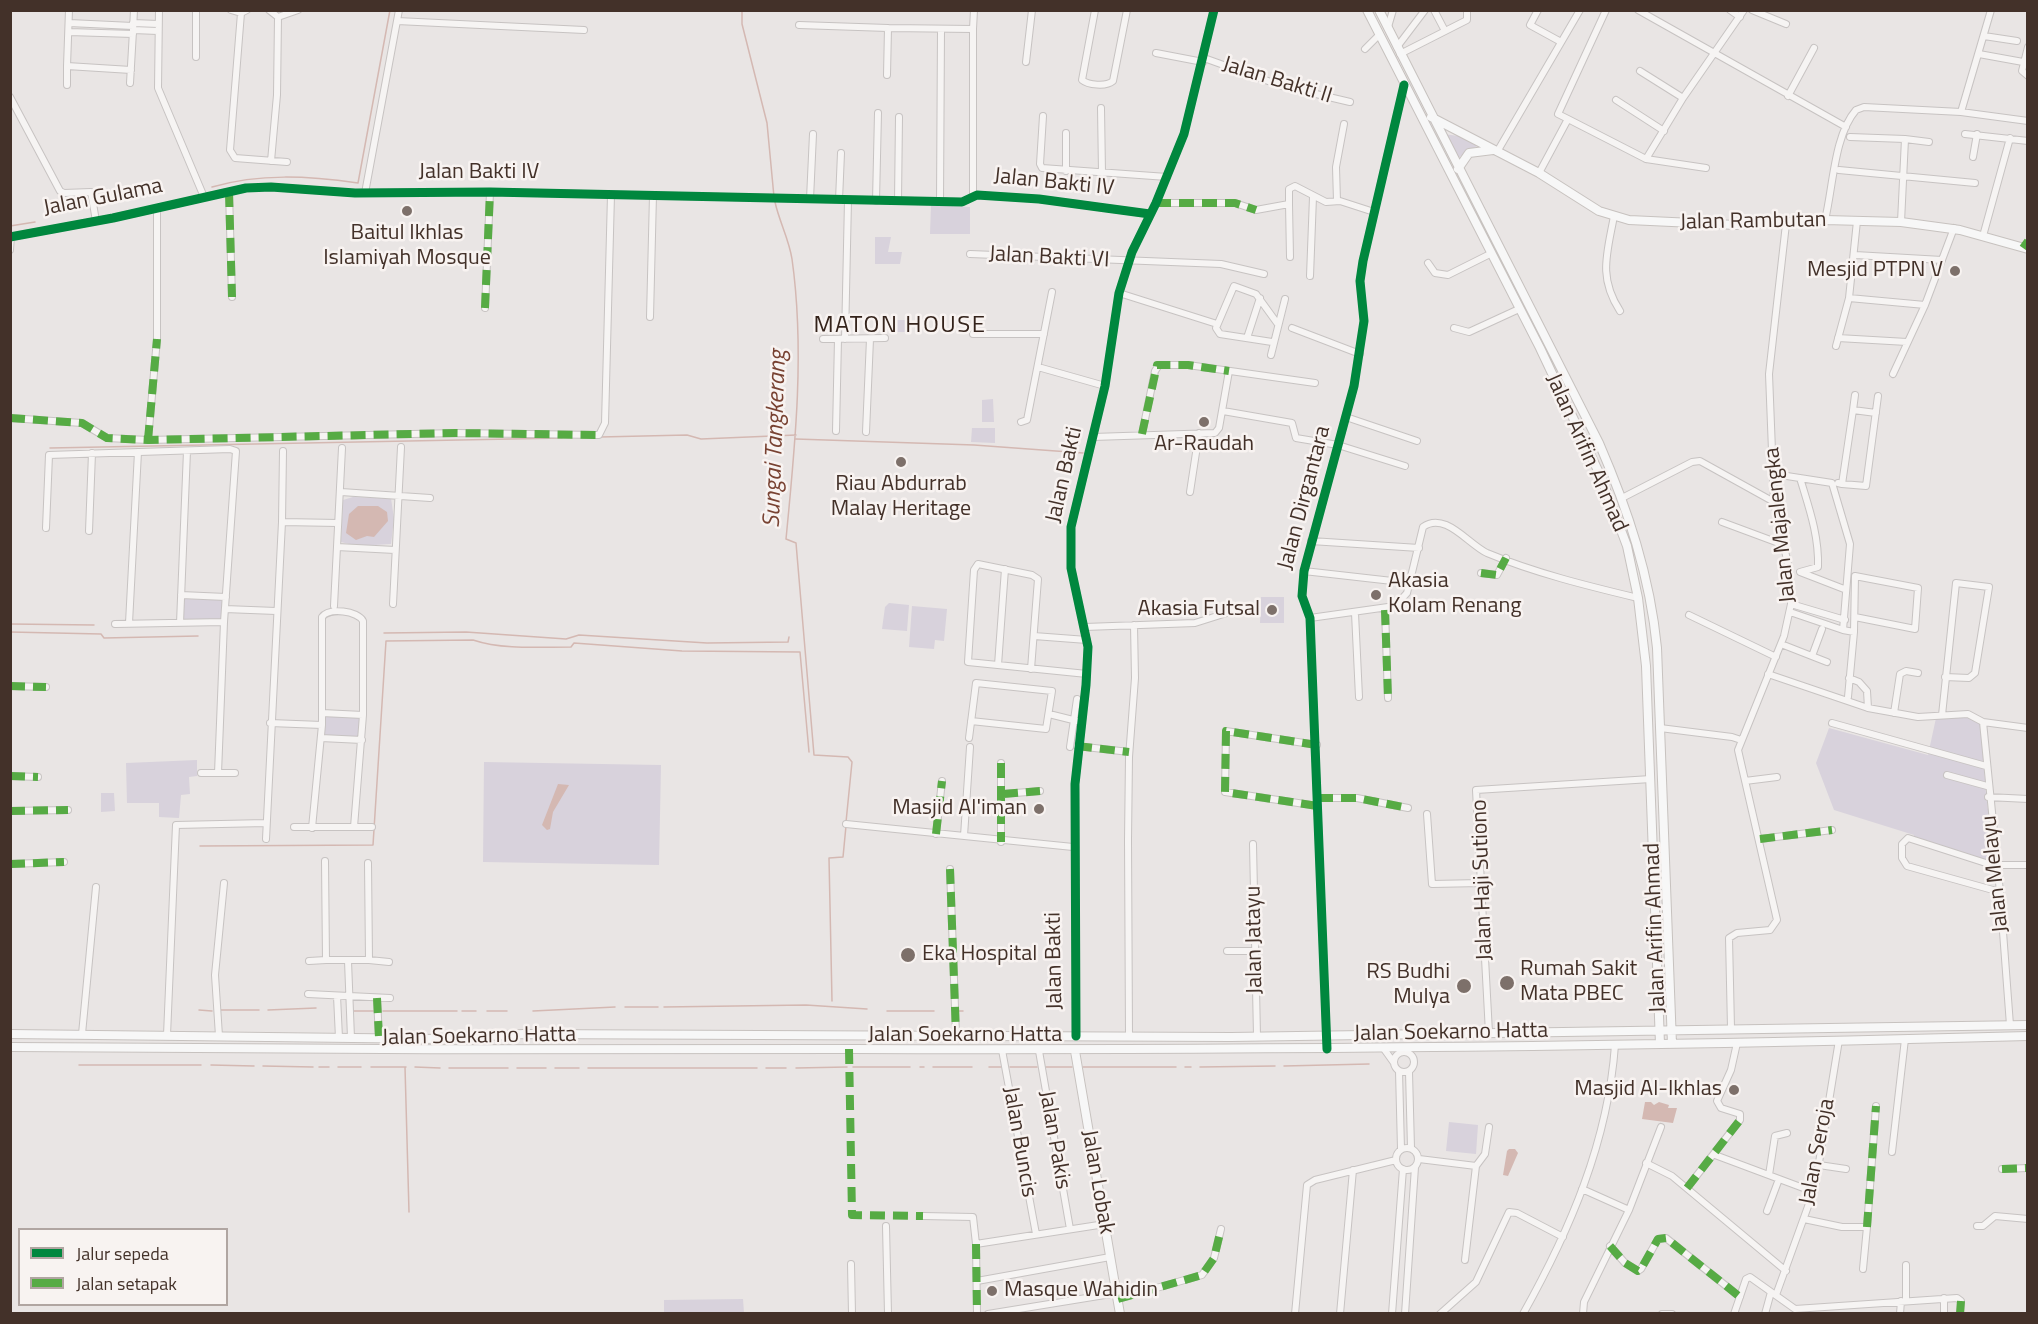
<!DOCTYPE html>
<style>
body{margin:0}
#map{position:relative;width:2038px;height:1324px;overflow:hidden;background:#e9e5e4;font-family:"Titillium Web",sans-serif}
canvas{display:block}
.frame{position:absolute;inset:0;border:12px solid #433129;pointer-events:none}
.legend{position:absolute;left:18px;top:1228px;width:210px;height:78px;box-sizing:border-box;background:#f8f3f1;border:2px solid #b0a5a1;margin:0;padding:8px 10px;list-style:none;font-size:18px;color:#433129}
.legend li{display:flex;align-items:center;gap:12px;height:30px}
.legend b{width:30px;border:2px solid #b0a5a1}
</style>
<div id="map">
<canvas width="2038" height="1324"></canvas>
<div class="frame"></div>
<ul class="legend">
<li><b style="height:8px;background:#00873e"></b>Jalur sepeda</li>
<li><b style="height:8px;background:#56ab44"></b>Jalan setapak</li>
</ul>
</div>
<script>
const g = document.querySelector('canvas').getContext('2d');
g.lineJoin = 'round';
function paint(path, color) { g.fillStyle = color; g.fill(path, 'evenodd'); }
function trace(path, color, width, dash) { g.strokeStyle = color; g.lineWidth = width; g.lineCap = dash ? 'butt' : 'round'; g.setLineDash(dash || []); g.stroke(path); }
function label(font, color, halo, rows, align = 'center') {
  g.font = font + ' "Titillium Web",sans-serif'; g.lineWidth = 5; g.setLineDash([]); g.textBaseline = 'middle'; g.strokeStyle = halo; g.fillStyle = color; for (const [text, x, y, turn = 0] of rows) {
    g.save(); g.translate(x, y); g.rotate((+turn || 0) * Math.PI / 180); g.textAlign = isNaN(turn) ? turn : align; if (halo) g.strokeText(text, 0, 0); g.fillText(text, 0, 0); g.restore();
  }
}
paint(new Path2D(`
 M1443,134L1459,136L1477,146L1458,158Z
 M931,205L970,207V234H930Z
 M875,237H891L888,252H902L900,264H875Z
 M890,320H911V332H890Z
 M993,399L994,422H982V400Z
 M972,428H995V443L971,442Z
 M353,497L391,498L394,519L391,544L357,546L341,542L343,500Z
 M1261,597H1284V623H1260Z
 M183,599L222,600V619L182,620Z
 M889,603L909,605L907,631L882,629L885,607Z
 M912,606L947,609L944,641L935,640L934,649L909,647Z
 M324,715L362,716L361,739L322,737Z
 M1968,715L1981,723L1986,795L1996,867H1986L1913,841L1914,835L1834,810L1816,763L1829,728L1928,755L1936,718Z
 M197,760V776L189,777L190,794L181,795L179,818L159,817V803H127L126,763Z
 M484,762L661,765L659,865L483,862Z
 M101,793H114L115,811L101,812Z
 M1449,1122L1478,1125L1476,1154L1446,1151Z
 M743,1299L744,1313H664V1300Z`), '#d8d2dc');
paint(new Path2D(`
 M358,506H378L387,512L388,521L374,537L367,536L356,540L346,533L349,514Z
 M558,784L569,785L553,812L550,829L547,830L542,825Z
 M1645,1102H1651L1654,1105L1659,1102L1669,1105L1668,1108H1677L1673,1123L1642,1119Z
 M1509,1149H1515L1518,1153L1508,1176L1503,1175L1507,1151Z`), '#d4b8b2');
trace(new Path2D(`
 M742,10V24L767,123L774,197
 M212,187C260,173 308,176 358,183L390,10
 M775,202C779,221 789,239 792,259C805,351 795,447 786,539L796,543L814,755L848,757L852,762L846,822
 M10,226L35,222
 M600,437L687,435L701,439L796,435
 M796,439L974,445L1083,453
 M50,448L562,438
 M10,624L94,625
 M10,632L101,634L104,638L198,636
 M384,633L466,632L566,639L579,635L707,643L788,642L789,637
 M200,846L373,845L386,641L473,640C503,650 539,647 571,647L574,643L682,651L800,652L809,752
 M832,1001L829,858L843,857L846,826
 M625,1007H658
 M664,1007L806,1005L867,1009
 M199,1010L212,1011
 M221,1010H259
 M268,1010L316,1008
 M354,1011H374
 M383,1011H457
 M462,1011H476
 M487,1011H507
 M533,1011L615,1007
 M887,1011H934
 M959,1011H963
 M79,1065H201
 M211,1065L254,1066
 M263,1066L313,1067
 M1284,1066L1369,1064
 M319,1067H329
 M338,1067H361
 M371,1067H406
 M405,1067L409,1212
 M415,1067L440,1068
 M853,1067H910
 M920,1067H924
 M933,1067H972
 M989,1067H1001
 M1010,1067H1037
 M1046,1067H1072
 M1083,1067H1176
 M1185,1067H1191
 M1200,1067L1275,1066
 M449,1068H508
 M517,1068H546
 M555,1068H579
 M588,1068H757
 M766,1068H786
 M796,1068L847,1067`), '#d4b8b2', 1.5);
const minor = new Path2D(`
 M134,10L133,30L158,31
 M159,10L158,88L204,197
 M196,10V57
 M231,10L241,13
 M247,10L241,13L230,150L235,158L287,162
 M269,10L278,17L277,95L271,161
 M1095,10L1082,80C1088,85 1106,87 1113,81L1127,10
 M1434,10L1445,31
 M1538,10L1530,25L1561,42
 M1638,10L1846,127
 M1730,10L1740,17
 M1752,10L1786,24
 M278,17L298,10
 M397,21L584,30
 M69,23L133,26
 M133,23L158,24
 M799,25L888,28
 M1388,27L1393,10
 M69,32L133,34
 M1984,36L2017,41
 M1397,47L1425,10
 M2028,47L2022,71L2028,76
 M1365,49L1379,35
 M1156,53L1203,62
 M1400,54L1463,22L1467,20V10
 M1979,54L2023,62
 M1204,58L1282,86L1350,102
 M1026,62L1032,10
 M67,66L69,10
 M1640,71L1683,98
 M887,75L888,28L973,29L974,10
 M130,83L133,31
 M67,85V66L131,70
 M1788,96L1814,48
 M10,97L60,191L64,193L91,192L96,221
 M1616,100L1664,131
 M1101,108L1102,173
 M1961,112L1991,10
 M1043,116L1040,164L1042,168L1167,177
 M1568,119L1558,114L1606,10
 M1965,134L2028,141
 M1850,137L1905,139L1901,222
 M1905,139L1929,142
 M1497,152L1580,10
 M1973,157L1977,134
 M1646,159L1706,168
 M1839,170L1975,183
 M1066,171V133
 M1539,173L1568,119L1646,159L1683,98L1744,10
 M229,192L232,297
 M365,193L399,10
 M973,196V29
 M810,199L813,134
 M839,200L841,153
 M876,201L878,113
 M898,201L899,117
 M1337,201L1336,167L1344,124
 M940,202L941,29
 M1156,203H1235L1256,210L1289,204V189L1295,186L1326,202L1340,201L1374,212
 M1289,204L1290,257
 M1614,216C1607,254 1598,277 1620,311
 M1825,220C1833,188 1834,135 1856,110L1864,107L1961,112L2028,121
 M1983,236L2010,138
 M10,237L113,218L246,188L271,187L355,193L490,192L962,202L977,195L1039,199L1150,214
 M10,250L11,236
 M970,254L1221,264L1264,274
 M1855,255L1942,260
 M1428,263L1435,273L1448,275L1490,254
 M1310,276L1313,197
 M1119,293L1217,324
 M1849,298L1925,305
 M485,308L490,192
 M650,317L653,195
 M1292,328L1360,354
 M1454,328L1469,332L1519,309
 M973,334H1044
 M1247,338L1260,298
 M1838,338L1907,342
 M823,339L885,338
 M845,339L848,200
 M1272,342L1220,334L1216,328L1234,286L1256,294L1277,323
 M1836,346L1849,298L1857,221
 M1271,355L1285,299
 M1038,367L1105,386
 M1893,374L1925,305L1954,228
 M1853,410L1855,395
 M1223,411L1292,423L1296,438L1338,445L1405,466
 M1346,417L1417,441
 M10,418L82,423L107,438L148,440L456,433L599,435L605,423L611,195
 M1021,422L1027,420L1052,292
 M836,431L838,339
 M866,432L870,339
 M1142,434L1155,371L1159,365H1188L1315,383
 M1093,437L1215,433L1219,428L1229,371
 M148,440L157,339V208
 M1774,474L1832,483L1850,544L1843,630L1790,612
 M1800,478C1809,508 1819,535 1818,567L1800,572L1844,589
 M1838,483L1842,484L1853,410L1876,413
 M1842,484L1866,486L1878,396
 M341,492L430,498
 M1190,492L1199,433
 M1622,498L1692,462L1700,461L1774,502
 M282,522L338,523
 M1722,522L1784,545
 M46,528L49,455L230,449L236,451L224,622L218,773H201
 M89,531L92,453
 M1311,541L1419,548
 M337,547L395,550
 M1304,571L1410,583
 M1481,573L1497,575L1506,558
 M181,595L226,597
 M393,604L401,447
 M1791,604L1845,620
 M334,606L342,448
 M225,609L276,611
 M1385,610L1388,698
 M1355,613L1359,697
 M1689,615L1776,657
 M1310,618L1395,606L1407,593L1423,527C1445,511 1468,544 1487,553C1535,573 1588,586 1638,598
 M129,623L138,452
 M180,623L187,451
 M115,624L224,622
 M1085,627L1195,623L1233,611
 M1843,630L1854,632L1855,576L1918,588L1915,629L1855,617
 M1034,636L1087,640
 M1781,644L1827,662
 M1812,656L1822,629
 M998,665L1005,569
 M1031,669L1038,579L1032,575L978,564L974,570L968,662L1087,674
 M1768,674L1868,708L1918,717L1968,714L1983,722L2028,728
 M1849,678L1859,682L1867,691L1868,708
 M10,686L46,687
 M1848,697L1854,632
 M322,713L363,715
 M1894,713L1900,674L1906,671L1918,673
 M1049,714L1077,721
 M1942,715L1956,583L1989,587L1975,673L1969,678L1945,677
 M1983,722L2000,892L2010,1025
 M270,723L322,725
 M1832,723L1986,766
 M1660,728L1732,737L1741,740
 M321,738L362,740
 M969,738L976,683L1052,691L1046,729L971,721
 M1317,745L1226,731L1225,792L1318,806
 M1077,746L1129,752
 M1070,747L1077,699
 M1001,763V842
 M218,773H235
 M1947,775L1987,786
 M10,776L38,777
 M1745,781L1777,777
 M1003,794L1040,791
 M1988,797L2028,799
 M1318,798H1357L1408,808
 M10,811L68,810
 M1427,814L1432,884L1481,883
 M846,824L1073,847
 M294,827H354L363,715V621C358,611 329,607 322,617V725L312,828
 M354,827H372
 M936,834L942,781
 M964,836L970,747
 M266,839L282,522L283,451
 M1760,839L1832,830
 M1253,844L1257,1036
 M325,861L326,960H369L368,863
 M10,864L64,862
 M950,869L956,1035
 M2000,892L1907,866L1902,858V844L1908,838L1992,865H2028
 M1227,951H1253
 M369,960L389,962
 M309,961L326,960
 M348,961L351,1038
 M308,994L390,998
 M337,996L339,1038
 M377,998L379,1038
 M1731,1028L1729,938L1737,933L1770,930L1777,920L1738,750L1784,636L1791,604L1790,573L1774,502L1769,374L1786,224
 M1489,1033L1476,790L1651,779
 M82,1034L96,887
 M167,1035L176,825L266,823
 M219,1036L215,975L224,883
 M1076,1036L1075,784L1086,685L1088,647L1071,568V527L1105,386L1119,293L1132,252L1156,203L1184,134L1214,10
 M1129,1037L1128,840L1129,757L1135,678L1134,625
 M1327,1049L1310,618L1302,596L1304,571L1354,386L1364,321L1360,281L1363,261L1404,85
 M1384,1049L1394,1063
 M1002,1050L1036,1234
 M1039,1051L1070,1229
 M1394 1062a10 10 0 1 1 20 0a10 10 0 1 1-20 0Z
 M1399,1071L1401,1149
 M1409,1072L1411,1148
 M1396 1159a11 11 0 1 1 22 0a11 11 0 1 1-22 0Z
 M1892,1152L1905,1039
 M1715,1155L1814,1192
 M1419,1159L1476,1166L1465,1260
 M1646,1163L1672,1176L1786,1271
 M1819,1165L1846,1169
 M1476,1166L1485,1154L1489,1127
 M2002,1169L2028,1168
 M1769,1175L1775,1136L1787,1133
 M1687,1188L1740,1120V1114L1721,1108L1717,1101L1731,1070L1737,1043
 M1582,1189L1629,1210
 M1767,1211L1779,1179
 M923,1216L973,1217L976,1244L1105,1224
 M1804,1219L1842,1227H1867L1863,1269
 M886,1226L888,1314
 M1977,1226H1983L1995,1216L2028,1219
 M1867,1227L1876,1106
 M976,1244L977,1314
 M1610,1246L1625,1263L1638,1271L1641,1269L1658,1239L1666,1238L1740,1297
 M851,1264L852,1314
 M977,1281L1110,1257
 M1776,1295L1815,1187L1839,1040
 M1944,1298V1314
 M1118,1299L1202,1275L1214,1258L1221,1229
 M1906,1301V1265
 M988,1314L1117,1293
 M1295,1314L1307,1185L1315,1180L1396,1160
 M1340,1314L1353,1170
 M1392,1314L1403,1169
 M1405,1314L1415,1167
 M1440,1314L1476,1282L1509,1212L1517,1213L1563,1237
 M1523,1314C1570,1230 1608,1142 1615,1045
 M1583,1314L1584,1302L1629,1210L1661,1127
 M1662,1314H1672
 M1734,1314L1746,1279L1750,1277L1795,1309L1957,1298L1961,1301L1960,1314
 M1765,1314L1771,1292
 M1900,1314L1901,1301`);
const major = new Path2D(`
 M1367,10L1540,348L1601,477L1627,546L1638,598L1646,666L1660,1044
 M1379,10L1599,443C1628,510 1650,576 1657,648L1672,1044
 M1431,117L1539,173L1599,211L1629,220L1736,225L1825,220L1901,222L1960,230L2028,249
 M1458,169L1469,153L1493,150
 M10,1034L439,1039L523,1034L1231,1037L2028,1025
 M10,1047C291,1050 571,1049 852,1049C1244,1050 1636,1047 2028,1036
 M1075,1051L1120,1314`);
trace(minor, '#c7c3c2', 8);
trace(major, '#c7c2bf', 10);
trace(minor, '#f6f4f3', 6);
trace(major, '#f7f7f7', 8);
trace(new Path2D(`
 M229,192L232,297
 M1156,203H1235L1256,210
 M2023,248L2028,241
 M485,308L490,192
 M10,418L82,423L107,438L148,440L456,433L599,435
 M1142,434L1157,365H1188L1229,371
 M148,440L157,339
 M1481,573L1497,575L1506,558
 M1385,610L1388,698
 M10,686L46,687
 M1317,745L1226,731L1225,792L1318,806
 M1077,746L1129,752
 M1001,763V842
 M10,776L38,777
 M1003,794L1040,791
 M1318,798H1357L1408,808
 M10,811L68,810
 M936,834L942,781
 M1760,839L1832,830
 M10,864L64,862
 M950,869L956,1035
 M377,998L379,1038
 M849,1049L852,1215L923,1216
 M2002,1169L2028,1168
 M1687,1188L1740,1120
 M1867,1227L1876,1106
 M976,1244L977,1314
 M1610,1246L1625,1263L1638,1271L1641,1269L1658,1239L1666,1238L1740,1297
 M1118,1299L1202,1275L1214,1258L1221,1229
 M1960,1314L1961,1301`), '#56ab44', 8, [15, 8]);
trace(new Path2D(`
 M10,237L113,218L246,188L271,187L355,193L490,192L962,202L977,195L1039,199L1150,214
 M1076,1036L1075,784L1086,685L1088,647L1071,568V527L1105,386L1119,293L1132,252L1156,203L1184,134L1214,10
 M1327,1049L1310,618L1302,596L1304,571L1354,386L1364,321L1360,281L1363,261L1404,85`), '#00873e', 9);
for (const [x, y, r, color] of [
 [407,211,6,"#7d706a"],
 [1955,271,6,"#7d706a"],
 [1204,422,6,"#7d706a"],
 [901,462,6,"#7d706a"],
 [1376,595,6,"#7d706a"],
 [1272,610,6,"#7d706a"],
 [1039,809,6,"#7d706a"],
 [908,955,8,"#7d706a"],
 [1507,983,8,"#7d706a"],
 [1464,986,8,"#7d706a"],
 [1734,1090,6,"#7d706a"],
 [992,1291,6,"#7d706a"]
]) { const dot = new Path2D(); dot.arc(x, y, r, 0, 2 * Math.PI); g.fillStyle = color; g.fill(dot); trace(dot, '#f8f3f1', 2); }
label('22px', '#433129', '#f8f3f1', [
 ["Jalan Bakti II",1277,81,17],
 ["Jalan Bakti IV",479,173],
 ["Jalan Bakti IV",1054,183,6],
 ["Jalan Gulama",103,198,-11],
 ["Jalan Rambutan",1753,222,-1],
 ["Jalan Bakti VI",1049,258,3],
 ["Jalan Arifin Ahmad",1586,453,66],
 ["Jalan Bakti",1065,475,-77],
 ["Jalan Dirgantara",1305,498,-75],
 ["Jalan Majalengka",1781,525,-96],
 ["Jalan Melayu",1996,874,-96],
 ["Jalan Haji Sutiono",1483,880,-92],
 ["Jalan Arifin Ahmad",1656,928,-92],
 ["Jalan Jatayu",1255,940,-91],
 ["Jalan Bakti",1055,961,-91],
 ["Jalan Soekarno Hatta",1451,1033,-1],
 ["Jalan Soekarno Hatta",965,1036],
 ["Jalan Soekarno Hatta",479,1037,-1],
 ["Jalan Pakis",1054,1140,80],
 ["Jalan Buncis",1019,1142,80],
 ["Jalan Seroja",1818,1152,-79],
 ["Jalan Lobak",1097,1182,80]
]);
label('22px', '#433129', '#f8f3f1', [
 ["Baitul Ikhlas",407,234,"center"],
 ["Islamiyah Mosque",407,259,"center"],
 ["Mesjid PTPN V",1943,271],
 ["Ar-Raudah",1204,445,"center"],
 ["Riau Abdurrab",901,485,"center"],
 ["Malay Heritage",901,510,"center"],
 ["Akasia",1388,582,"left"],
 ["Kolam Renang",1388,607,"left"],
 ["Akasia Futsal",1260,610],
 ["Masjid Al'iman",1027,809],
 ["Eka Hospital",922,955,"left"],
 ["Rumah Sakit",1520,970,"left"],
 ["Mata PBEC",1520,995,"left"],
 ["RS Budhi",1450,973],
 ["Mulya",1450,998],
 ["Masjid Al-Ikhlas",1722,1090],
 ["Masque Wahidin",1004,1291,"left"]
], 'right');
g.letterSpacing = '1.5px';
label('24px', '#34231b', '#f8f3f1', [
 ["MATON HOUSE",900,326]
]);
g.letterSpacing = '0px';
label('italic 24px', '#784232', '#f8f3f1', [
 ["Sungai Tangkerang",776,439,-88]
]);
</script>
